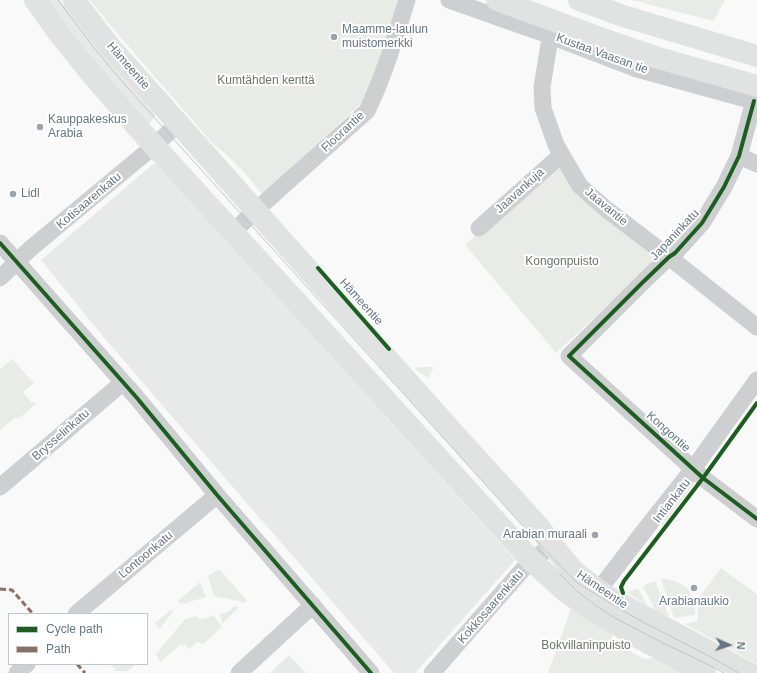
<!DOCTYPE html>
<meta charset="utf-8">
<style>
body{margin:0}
#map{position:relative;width:757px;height:673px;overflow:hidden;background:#f9f9f9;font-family:Arial,sans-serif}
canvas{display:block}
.legend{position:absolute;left:8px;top:613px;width:140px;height:52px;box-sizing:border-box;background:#fff;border:1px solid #c1c8cd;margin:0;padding:5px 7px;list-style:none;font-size:12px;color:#657683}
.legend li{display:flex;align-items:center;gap:8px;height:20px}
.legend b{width:20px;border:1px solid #c1c8cd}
.north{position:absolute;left:709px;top:625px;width:40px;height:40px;-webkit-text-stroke:3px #fff;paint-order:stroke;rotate:93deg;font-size:11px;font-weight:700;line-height:16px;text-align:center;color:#657683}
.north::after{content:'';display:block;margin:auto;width:14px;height:18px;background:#657683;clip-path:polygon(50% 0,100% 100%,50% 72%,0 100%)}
</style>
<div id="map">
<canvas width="757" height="673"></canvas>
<ul class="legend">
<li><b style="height:5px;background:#1b5e20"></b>Cycle path</li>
<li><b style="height:5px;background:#8d6e63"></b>Path</li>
</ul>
<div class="north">N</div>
</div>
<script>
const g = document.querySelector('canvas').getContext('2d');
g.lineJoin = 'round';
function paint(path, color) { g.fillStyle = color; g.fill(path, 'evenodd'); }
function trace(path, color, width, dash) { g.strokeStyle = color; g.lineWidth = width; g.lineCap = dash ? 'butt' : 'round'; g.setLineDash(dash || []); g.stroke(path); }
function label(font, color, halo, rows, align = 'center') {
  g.font = font + ' Arial,sans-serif'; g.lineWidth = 4; g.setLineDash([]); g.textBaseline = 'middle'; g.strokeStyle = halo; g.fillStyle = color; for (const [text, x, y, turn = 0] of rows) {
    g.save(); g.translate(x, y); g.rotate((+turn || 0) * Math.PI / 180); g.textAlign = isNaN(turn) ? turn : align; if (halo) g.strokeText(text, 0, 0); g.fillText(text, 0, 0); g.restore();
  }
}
paint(new Path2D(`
 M47,0H60L103,55L156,115L149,124L108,78L60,18Z
 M153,164L157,165L422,457L515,560L415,673H394L168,412L96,328L41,260Z
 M289,655L306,673H270Z`), '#e8e9e9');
paint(new Path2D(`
 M90,0H400L368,97L262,194L244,172L226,154L214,145L110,25Z
 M632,0H725L718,12L714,21Z
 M556,163L661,256L556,353L537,330L465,245Z
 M12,359L34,383L23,392L32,403L34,402L36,404L18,419L16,417L0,430V369Z
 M418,367H434L428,378L415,369Z
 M692,480L695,483L663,525L659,522Z
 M721,568L757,594V664L685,624L697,621L698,614V599Z
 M219,569L247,601L243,603L239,601L214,596L208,576Z
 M661,579C672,578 688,585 692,596C695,602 695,609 695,615L674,618Z
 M655,581L669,617L655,610L643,586Z
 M200,582L206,597L182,604L180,603L178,601L179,600Z
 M638,588L647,605L629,594L628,592Z
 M234,606L239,607L222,624L220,614L228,612Z
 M572,606L610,631L614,641L633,653L645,659L656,658L683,673H548Z
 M171,610L173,611L160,629L155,623Z
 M212,615L214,616L222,627L202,645L198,641L189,649L185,644L183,646L181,644L160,662L156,654L185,619L196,616L200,619L211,617Z
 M113,664H135C129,673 125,671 115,671V667H110Z`), '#e8ebe6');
trace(new Path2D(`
 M449,0L551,36L637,69L757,102
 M551,36L549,44L542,87L543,108L556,145L580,186L606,209L669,257L757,327
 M754,101L739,156L724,187L702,223L675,253L669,257L642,283L569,356L703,478L757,519
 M739,156L757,164
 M479,228L561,155
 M233,232L255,211L367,111C384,76 395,38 407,0
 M0,243L137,398L217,495L371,673
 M0,278L30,249L154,146L178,124
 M0,487L114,390L122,382
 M591,600L644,531L693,469L757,380
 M76,614L217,495
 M17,673L27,664
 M239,673L313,605
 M432,673L525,567L532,561L552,545`), '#cecfd0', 17);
trace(new Path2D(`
 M35,0L57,31L89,71L139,129L532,561L564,590L586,606L641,639L705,673
 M74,0L111,48L384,355L459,439L539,527L552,545L574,571L598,590L617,602L749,673
 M497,0L614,43L655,57L757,86
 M579,0L623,16L757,56`), '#e1e2e2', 22);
trace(new Path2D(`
 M58,0L92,45L113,71L168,133L531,535L573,579L582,586L639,620L707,655L739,673
 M560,574L578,592L598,607L615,618L663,643L709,665L724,673`), '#c3c5c6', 1);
trace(new Path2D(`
 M0,589L12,590L33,614
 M77,664L85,673`), '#8d6e63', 3, [6, 3]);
trace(new Path2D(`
 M754,101L739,156L724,187L702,223L675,253L669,257L642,283L569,356L703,478L757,519
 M0,243L137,398L217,495L371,673
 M318,268L389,349
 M623,593L621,587L624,581L703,478L757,403`), '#1b5e20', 4);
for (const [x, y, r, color] of [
 [334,37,4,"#99a4ac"],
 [40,127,4,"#99a4ac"],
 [13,194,4,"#99a4ac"],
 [595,535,4,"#99a4ac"],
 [694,588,4,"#99a4ac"]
]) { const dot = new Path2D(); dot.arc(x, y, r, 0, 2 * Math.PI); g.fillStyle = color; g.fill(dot); trace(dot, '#fff', 1.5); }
label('12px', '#657683', '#fff', [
 ["Maamme-laulun",342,30],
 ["muistomerkki",342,44],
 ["Kauppakeskus",48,120],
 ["Arabia",48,134],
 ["Lidl",21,194],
 ["Arabian muraali",587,535,"right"],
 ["Arabianaukio",694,602,"center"]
], 'left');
label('12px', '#657683', '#fff', [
 ["Kustaa Vaasan tie",602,54,20],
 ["Hämeentie",128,66,49],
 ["Floorantie",343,132,-43],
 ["Jaavankuja",520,191,-42],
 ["Kotisaarenkatu",89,201,-40],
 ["Jaavantie",606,207,40],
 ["Japaninkatu",675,235,-47],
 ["Hämeentie",361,302,48],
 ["Kongontie",668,432,42],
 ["Brysselinkatu",61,435,-41],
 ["Intiankatu",672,501,-52],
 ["Lontoonkatu",146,555,-40],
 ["Hämeentie",602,590,34],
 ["Kokkosaarenkatu",491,607,-49]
]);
label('12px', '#687a64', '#fff', [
 ["Kumtähden kenttä",266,81],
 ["Kongonpuisto",562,262],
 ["Bokvillaninpuisto",586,646]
]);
</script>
